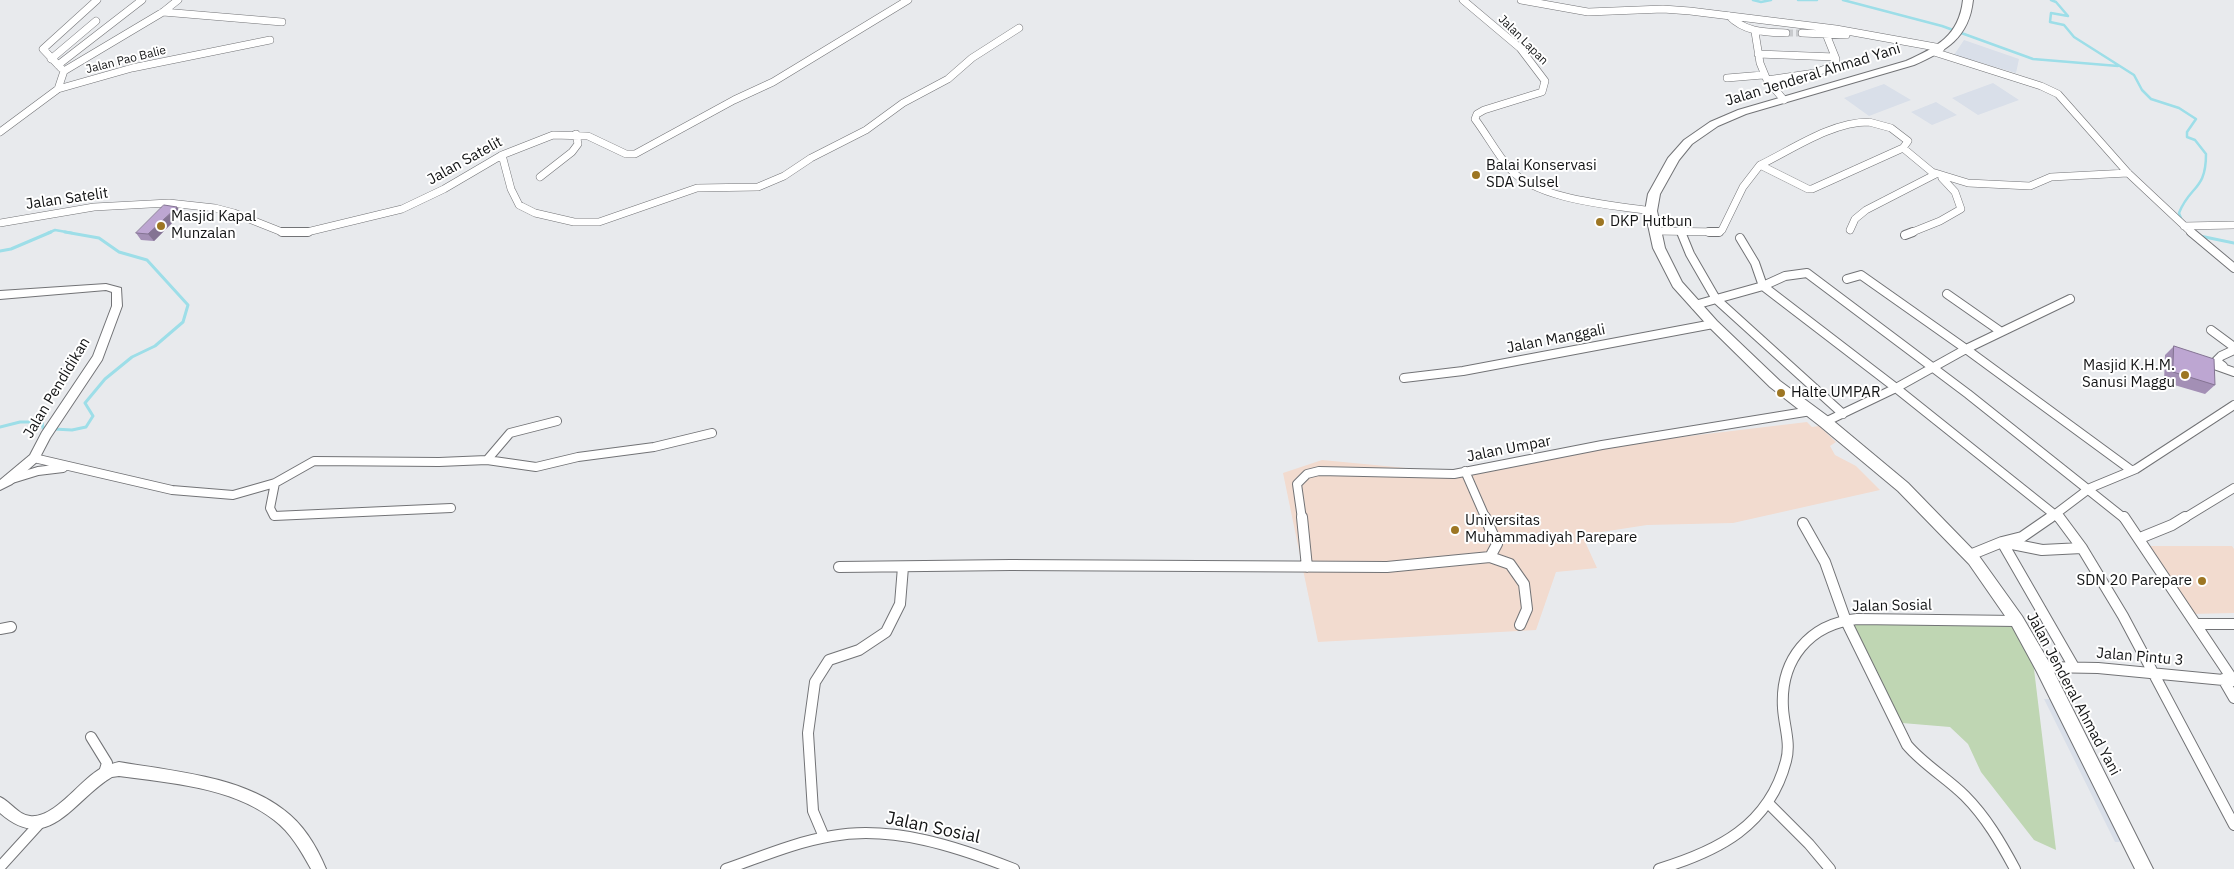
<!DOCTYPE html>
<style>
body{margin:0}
canvas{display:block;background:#e8eaed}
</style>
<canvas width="2234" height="869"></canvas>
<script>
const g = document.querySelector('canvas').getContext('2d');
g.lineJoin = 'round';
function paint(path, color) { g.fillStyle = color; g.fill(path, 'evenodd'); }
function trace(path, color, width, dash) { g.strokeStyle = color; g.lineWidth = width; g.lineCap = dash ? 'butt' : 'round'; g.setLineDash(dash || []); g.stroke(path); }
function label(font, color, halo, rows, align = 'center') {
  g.font = font + ' "IBM Plex Sans",sans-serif'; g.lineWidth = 4; g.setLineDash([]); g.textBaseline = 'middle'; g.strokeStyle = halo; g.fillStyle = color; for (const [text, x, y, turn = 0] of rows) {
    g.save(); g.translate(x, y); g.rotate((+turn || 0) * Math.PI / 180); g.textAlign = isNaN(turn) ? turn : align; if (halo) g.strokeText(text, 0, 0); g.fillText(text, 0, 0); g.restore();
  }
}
paint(new Path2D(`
 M1964,40L2019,59L2016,73L1954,55Z
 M1993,83L2019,100L1978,115L1952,98Z
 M1884,84L1911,100L1869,116L1844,98Z
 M1936,102L1957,115L1932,125L1911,112Z
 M2044,699H2052L2124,842H2115Z`), '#d9dfe9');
paint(new Path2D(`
 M1807,422L1812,427L1819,426L1836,442L1830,446L1835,455L1856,466L1880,490L1733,523L1647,525L1582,535L1597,568L1556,572L1536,630L1318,642L1283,473L1322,460L1469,474L1648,441Z
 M2148,546H2232L2234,549V613L2190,614Z`), '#f2dbcf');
paint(new Path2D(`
 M1852,622L2014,624L2033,661L2056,850L2034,840L1981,772L1968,744L1950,727L1902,723L1875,674Z`), '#bfd6b3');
trace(new Path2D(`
 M1753,0L1761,2L1771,0
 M1798,0H1817
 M1843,0L1942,26L2033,59L2118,66
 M2051,0L2056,2L2068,16L2051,13L2050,22L2064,25L2074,37L2134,75L2142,90L2151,99L2179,108L2196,119L2187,132V137L2195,140L2206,154C2206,191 2190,185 2179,213L2182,221
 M48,233L55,230L72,233`), '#9ddee8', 2.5);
trace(new Path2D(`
 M2200,236L2234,243
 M0,251L11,249L51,232
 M0,427L20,422H42L43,428H48
 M54,429L72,430L86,427L93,416L85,403L105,379L132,357L155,346L183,322L188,305L147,260L119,252L99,238L65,232`), '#9ddee8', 3);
trace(new Path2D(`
 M1786,33H1802`), '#c8cacd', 7, [7, 3]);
const minorFar2 = new Path2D(`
 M1463,0L1520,48L1545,81L1542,92L1484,110L1477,114L1475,119C1487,135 1497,154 1510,169C1537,200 1612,205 1651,211
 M1521,0L1588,12L1663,9L1690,11L1836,29L1941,48
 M163,12L282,22
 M1729,16C1745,32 1764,32 1786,33
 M1755,32L1760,63L1767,80
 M1802,33L1846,35
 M1934,52L2041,86L2058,94L2128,173L2192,233
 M1758,54L1835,57
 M51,59L96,21
 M58,65L142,0
 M61,68L43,49L97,0
 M1727,78L1763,75
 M58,89L64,71L163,12L178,0
 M1784,100L1767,80L1815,73L1835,65L1836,59L1826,34
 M1869,122L1891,128L1908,141L1903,148L1812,189H1808L1760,165C1793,149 1831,122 1869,122Z
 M0,132L58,89L132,68L270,40
 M1903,148L1932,172L1968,183L2030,186L2051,177L2128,173
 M502,155L511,189L519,205L535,213L574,222H599L697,188L758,187L784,176L811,158L866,130L903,103L948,79L972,58L1019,28
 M540,177L572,152L578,144L576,134
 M0,223L94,207L169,203L215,208L234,213L282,232H307L402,209L444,189L502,155L553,135L588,136L626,154H635L734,100L773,82L908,0
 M2184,226L2234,225
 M1850,230L1855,219L1866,210L1936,174
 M1655,231L1719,232L1722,230L1743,187L1760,165
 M1910,233L1940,221L1961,209L1955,192L1942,178`);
const minorFar1 = new Path2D(`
 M282,232H308
 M1681,232L1690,254L1716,299L1843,414
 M1709,232H1719
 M2191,232L2234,268
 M1905,235L1913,232
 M1740,238L1755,263L1763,286L1785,276L1807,273L1968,394L2125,519
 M1847,279L1861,275L1966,349L2070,299
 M1947,294L2000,331
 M1695,305L1763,286L1896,388L1966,349L2131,470
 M2211,330L2234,347
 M2203,361L2234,372
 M2223,366L2216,361L2221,356L2234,350
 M1404,378L1463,371L1713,324
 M1825,422L1896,388L2060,519
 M34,458L172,490L233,495L275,483L314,461L439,462L487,460L536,467L578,457L654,447L712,433
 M487,460L510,433L557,421
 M1465,471L1486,519
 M12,479L38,471L63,468
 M275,483L270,508L274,516L451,508
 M1302,519L1297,484L1307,474L1319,471L1454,474L1602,445L1811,411
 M2049,519L2090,488L2136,469L2234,405
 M2183,519L2234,488`);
const minor = new Path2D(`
 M1302,517L1307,567
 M2059,517L2082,548L2123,616L2234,825
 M2124,517L2233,680
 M1803,523L1825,562L1846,621L1907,745C1924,765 1947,778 1965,796C1986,817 2001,843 2015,869
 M2140,538L2172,525L2185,517
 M2002,542L2074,667
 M2002,542L2042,550L2082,548
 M1970,555L2002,542L2022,537L2051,517
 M1490,557L1510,564L1524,584L1527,609L1520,625
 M839,567L1011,565L1387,567L1490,557L1497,544L1485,517
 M2196,624H2234
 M0,629L11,627
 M2043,667L2098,668L2234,681
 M2223,679L2234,698
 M91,737L107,763L104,773
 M1769,804L1809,844L1830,869
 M824,837L813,811L808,733L815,682L829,660L859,650L886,632L900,604L903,567
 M0,867L40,823
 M726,869C761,857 795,842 832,836C893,825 958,847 1014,869
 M1659,869C1718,851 1769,826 1786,761C1791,743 1784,726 1783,708C1780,660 1809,624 1857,619L2017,621`);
const tertiary = new Path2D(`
 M106,284L121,288L122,306L102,360L50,438L38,461L12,484L0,490V480L30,455L42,432L93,356L112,306V292L106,290L0,299V291Z
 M119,762C172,771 240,776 284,810C303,824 317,847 326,869H311C301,851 291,833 274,820C232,787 170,783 119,776L112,777C73,800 49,856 0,813V797C11,802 18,815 30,816C52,819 77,785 94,773C102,767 110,764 119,762Z`);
const trunk = new Path2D(`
 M1963,0H1973C1969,38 1946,51 1914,65L1746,114L1718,126L1692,144L1679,160L1660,194L1657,211L1665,248L1682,282L1717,321L1780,381L1830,418L1908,483L1979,556L2022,616L2049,662L2153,869H2135L2037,672L2012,626L1969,564L1898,491L1820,426L1770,387L1709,327L1673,287L1653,248L1645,211L1648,194L1668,158L1684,140L1710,122L1738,110L1906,61C1937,47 1959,36 1963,0Z`);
trace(minorFar2, '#727376', 8);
trace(minorFar1, '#727376', 10);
trace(minor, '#727376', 12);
trace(tertiary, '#727376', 2);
trace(trunk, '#727376', 2);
trace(minorFar2, '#fff', 7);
trace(minorFar1, '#fff', 8);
trace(minor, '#fff', 10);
paint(tertiary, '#fff');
paint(trunk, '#fff');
paint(new Path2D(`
 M182,213L154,241L141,240L136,233Z
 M2174,346L2215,385L2205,394L2164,382L2165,355Z`), '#a38fb5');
paint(new Path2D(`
 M177,207L182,213L154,241L148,234Z`), '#847493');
const building = new Path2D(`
 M164,205L177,207L148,234L136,233Z
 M2174,346L2214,359L2215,385L2173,372Z`);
paint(building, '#bda6d2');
trace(building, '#847493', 1);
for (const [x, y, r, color] of [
 [1476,175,5,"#9d7623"],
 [1600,222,5,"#9d7623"],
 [161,226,5,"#9d7623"],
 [2185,375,5,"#9d7623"],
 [1781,393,5,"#9d7623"],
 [1455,530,5,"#9d7623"],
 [2202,581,5,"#9d7623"]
]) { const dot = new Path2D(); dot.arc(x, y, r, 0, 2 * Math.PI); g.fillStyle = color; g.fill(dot); trace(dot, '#fff', 2); }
label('12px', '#131415', '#fff', [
 ["Jalan Lapan",1523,40,45],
 ["Jalan Pao Balie",126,60,-14]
]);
label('15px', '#131415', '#fff', [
 ["Jalan Jenderal Ahmad Yani",1813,75,-17],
 ["Jalan Satelit",465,161,-29],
 ["Jalan Satelit",67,199,-8],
 ["Jalan Manggali",1556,339,-11],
 ["Jalan Pendidikan",57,388,-59],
 ["Jalan Umpar",1509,449,-11],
 ["Jalan Sosial",1892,606,-1],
 ["Jalan Pintu 3",2140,657,5],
 ["Jalan Jenderal Ahmad Yani",2073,694,62]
]);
label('15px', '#131415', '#fff', [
 ["Balai Konservasi",1486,166],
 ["SDA Sulsel",1486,183],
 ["Masjid Kapal",171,217],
 ["Munzalan",171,234],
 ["DKP Hutbun",1610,222],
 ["Masjid K.H.M.",2175,366,"right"],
 ["Sanusi Maggu",2175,383,"right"],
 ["Halte UMPAR",1791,393],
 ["Universitas",1465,521],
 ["Muhammadiyah Parepare",1465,538],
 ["SDN 20 Parepare",2192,581,"right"]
], 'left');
label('18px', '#131415', '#fff', [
 ["Jalan Sosial",933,828,12]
]);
</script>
